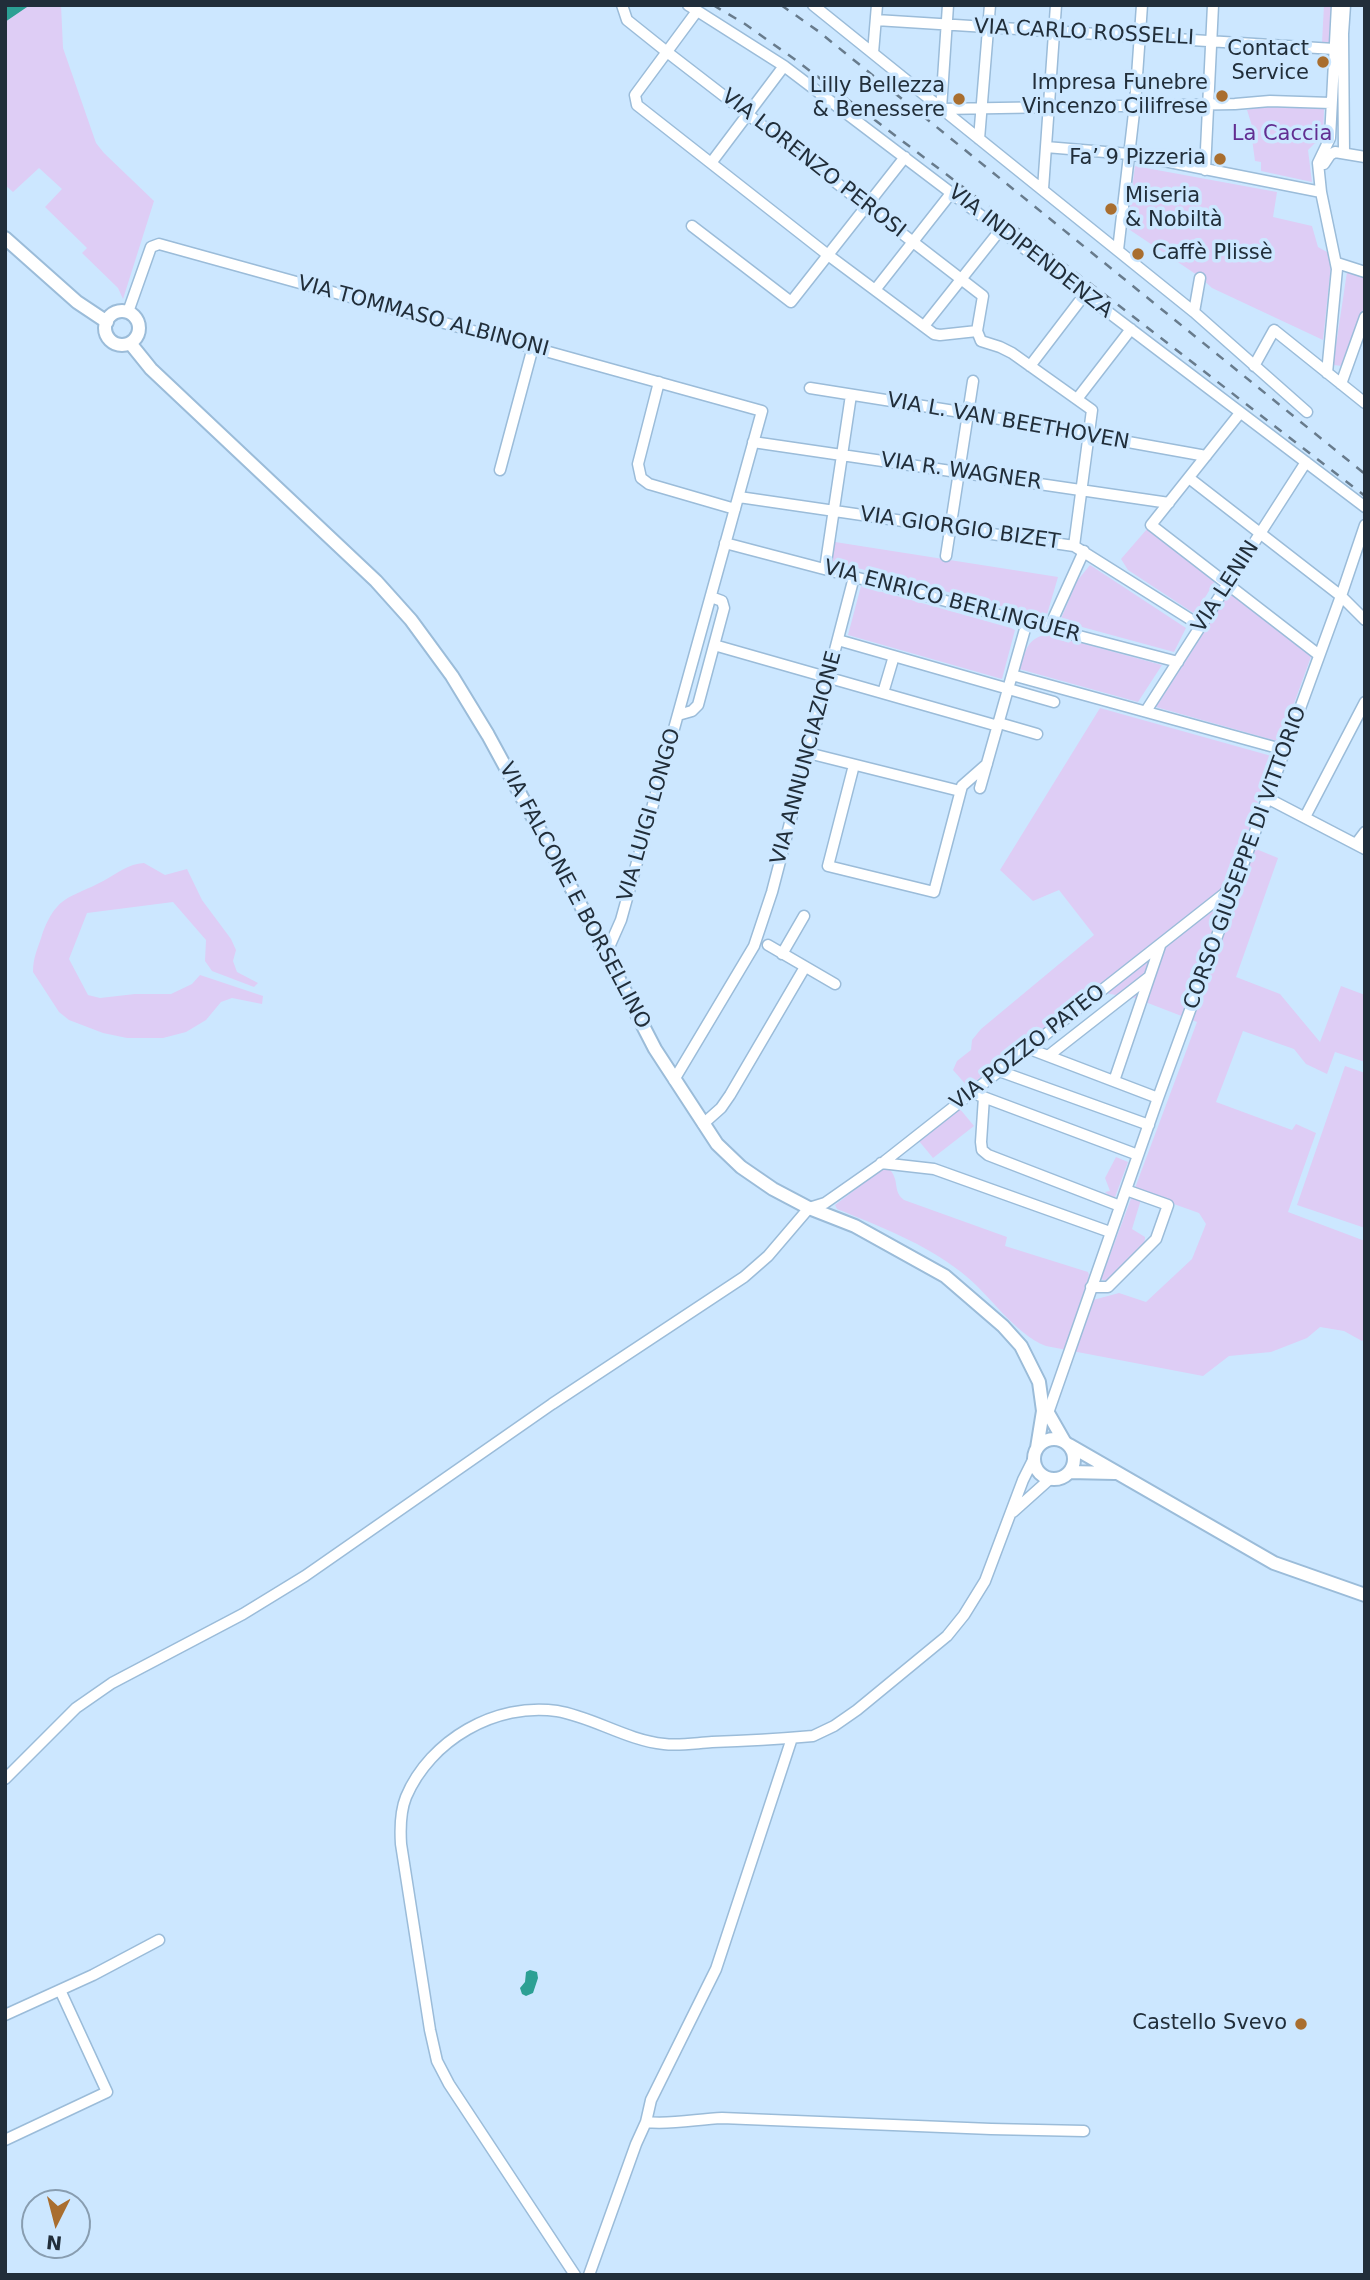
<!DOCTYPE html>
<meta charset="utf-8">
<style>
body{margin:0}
#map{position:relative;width:1370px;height:2280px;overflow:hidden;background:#cce7ff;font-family:"DejaVu Sans",sans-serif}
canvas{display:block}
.frame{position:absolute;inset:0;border:7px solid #212e3a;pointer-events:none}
.north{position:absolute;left:21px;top:2189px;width:70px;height:70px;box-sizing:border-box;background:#cce7ff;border:2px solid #889db0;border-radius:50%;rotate:186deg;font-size:19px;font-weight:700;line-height:28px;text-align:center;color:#212e3a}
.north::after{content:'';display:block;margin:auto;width:24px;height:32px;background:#a96e2f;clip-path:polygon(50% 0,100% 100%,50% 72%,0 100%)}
</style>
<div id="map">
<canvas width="1370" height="2280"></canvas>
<div class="frame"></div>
<div class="north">N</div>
</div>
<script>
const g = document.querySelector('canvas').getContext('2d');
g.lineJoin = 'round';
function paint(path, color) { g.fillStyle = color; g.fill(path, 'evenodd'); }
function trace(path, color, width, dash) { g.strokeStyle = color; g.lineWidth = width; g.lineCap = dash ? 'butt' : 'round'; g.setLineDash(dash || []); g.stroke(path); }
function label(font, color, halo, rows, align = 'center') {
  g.font = font + ' "DejaVu Sans",sans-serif'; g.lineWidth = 7; g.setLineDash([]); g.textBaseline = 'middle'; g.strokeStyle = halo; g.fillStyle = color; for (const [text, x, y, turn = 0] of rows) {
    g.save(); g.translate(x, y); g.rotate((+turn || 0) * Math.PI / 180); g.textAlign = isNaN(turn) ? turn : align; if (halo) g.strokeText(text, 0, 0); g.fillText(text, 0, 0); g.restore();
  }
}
paint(new Path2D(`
 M5,5H61L63,48L96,143L104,153L154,201L123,299L118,288L82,253L87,248L45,207L62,189L39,168L13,192L5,185V99L7,97Z
 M1324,5H1333L1331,43H1322Z
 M1264,106H1291L1324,109L1323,141L1314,144L1308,150L1312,182L1261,171V162L1255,161L1251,131L1253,129L1247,110Z
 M1135,166L1277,192L1273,217L1312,226L1318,247L1327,252L1331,266L1323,340L1212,288L1200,277L1127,228Z
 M1347,272L1365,278V304L1343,366L1333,365Z
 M1147,529L1215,581L1195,614L1128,570L1121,559Z
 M835,542L1058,577L1046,618L831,561Z
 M1090,565L1186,628L1174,652L1060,621L1077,581Z
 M861,586L1011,628L1015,630L1002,679L848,635Z
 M1230,592L1312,654L1280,742L1156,707Z
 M1048,634L1162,665L1138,702L1019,669C1027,649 1026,639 1048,634Z
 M1100,708L1275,757L1257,801L1258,803L1244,844L1278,858L1236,977L1280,994L1320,1042L1341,986L1365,995V1062L1335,1052L1327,1074L1306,1064L1294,1049L1243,1031L1216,1102L1292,1130L1296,1124L1316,1133L1288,1212L1365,1241V1338L1362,1341L1344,1331L1320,1327L1307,1338L1271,1352L1229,1356L1203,1376L1046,1346C1014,1334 989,1293 961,1272C924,1243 881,1227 837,1209L835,1205L886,1166C902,1179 891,1190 904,1200L1007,1237L1005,1246L1088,1272L1089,1275L1083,1295L1093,1300L1119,1293L1146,1302L1192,1259L1206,1224L1199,1213L1143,1193L1132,1229L1145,1237L1144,1248L1108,1282L1101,1279L1197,1022L1135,998L1091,991L968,1087L953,1070L957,1061L971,1050L972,1040L981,1029L1094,935L1059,890L1033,901L1000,870Z
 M144,863L165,875L187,869L202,900L231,939L236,950L233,961L237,972L258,983L254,987L212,971L205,961L206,940L173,902L87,913L69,959L88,995L100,998L135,994H171L192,984L200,975L263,996L262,1004L232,998L221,1002L206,1020L186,1032L163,1038H127L103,1033L69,1020L59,1012L33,972C33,957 38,948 42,935C57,894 70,899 105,880C118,873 128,864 144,863Z
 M1345,1066L1365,1073V1228L1297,1205Z
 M960,1109L974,1126L933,1158L919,1141Z
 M1116,1157L1128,1162L1114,1200L1105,1192L1110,1191L1105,1178Z`), '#decdf5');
paint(new Path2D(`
 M5,5H30L5,22Z
 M530,1970L537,1972L538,1978L533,1993L526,1996L522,1994L520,1988L525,1982L526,1972Z`), '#2ca094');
const minor = new Path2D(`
 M622,5L627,20L667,52L983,296L977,331L981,341L1000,347L1012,353L1092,410L1074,546
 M688,5L784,66L1365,507
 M813,5L1194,312L1307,412
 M697,11L635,95L637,105L828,255L934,334L940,335L977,331
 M876,20L1334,49
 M873,53L877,5
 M941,109L1235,104L1270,101L1331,103
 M941,109L948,5
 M979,139L990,5
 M1046,147L1129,154L1321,192
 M1344,153L1343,34L1345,5
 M711,163L784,66
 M1324,164L1330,155L1335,152L1365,157
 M1205,170L1213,5
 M1043,189L1056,5
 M692,226L791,302L905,157
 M1118,250L1135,104L1142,5
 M1337,263L1365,272
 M875,290L952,192
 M128,312L151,247L159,244L762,411L621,920L606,954
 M1194,312L1200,278
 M924,326L1001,229
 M1030,366L1085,294
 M1254,366L1274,330L1365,403
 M1327,373L1337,269L1321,192L1318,163L1330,138L1337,5
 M659,382L638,464L641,478L649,484L735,509
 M1341,384L1365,317
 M810,388L967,413L1206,456
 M1077,399L1131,329
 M1240,413L1151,525L1319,655
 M753,442L1169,503
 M500,470L533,347
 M1189,478L1341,596L1365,620
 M739,497L1074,546L1201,626
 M725,543L1178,662
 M946,556L973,381
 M825,569L851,395
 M1049,628L1084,551
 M838,640L1054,702
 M714,645L998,726
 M1012,675L1285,750
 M883,693L894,656
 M1146,711L1306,462
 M678,715L692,711L698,705L724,608L722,601L711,597
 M999,723L1037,734
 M808,753L960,791
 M854,765L828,866L934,892L962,786L987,764
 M980,788L1027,622
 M1267,798L1365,849
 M1305,817L1365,702
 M1356,844L1365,832
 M768,945L835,984
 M782,954L804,916
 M1027,1048L1158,1098
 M1048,1056L1149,977
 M999,1071L1149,1125
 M674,1080L754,946L772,892L854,577
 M1114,1081L1160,946
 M978,1095L1138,1155
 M984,1097L981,1142L982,1150L988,1155L1120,1206
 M703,1124L721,1108L730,1095L805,967
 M881,1163L934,1169L1110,1232
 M1091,1287H1108L1156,1239L1168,1205L1126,1190
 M1048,1413L1158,1098L1341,596L1365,525
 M1013,1512L1051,1478
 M5,1779L76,1708L112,1683L243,1614L305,1576L552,1404L744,1277L768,1256L809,1208L825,1203L885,1161L1224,894L1239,878
 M5,2015L93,1975L159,1940
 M646,2122C671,2125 697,2119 722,2118L991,2129L1084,2131
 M5,2140L107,2092L60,1990
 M575,2275L449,2084L437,2061L430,2030L401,1844C400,1828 400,1812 406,1797C430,1740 496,1702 557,1711C593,1717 626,1740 664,1744C679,1746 696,1743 712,1742C746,1741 779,1739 813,1736L834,1726L857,1710L947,1636L964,1615L985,1581L1023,1480L1034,1458
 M589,2275L636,2144L646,2122L651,2100L716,1969L792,1738`);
const major = new Path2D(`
 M5,238L77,302L107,322
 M105 328a17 17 0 1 1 34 0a17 17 0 1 1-34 0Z
 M130,343L151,369L376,581L411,620L452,676L488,735L580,904L655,1049L717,1144L741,1167L773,1189L809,1208L855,1226L945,1276L1003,1326L1021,1346L1039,1382L1043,1411L1037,1448
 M1044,1406L1064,1441
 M1034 1459a20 20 0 1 1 40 0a20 20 0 1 1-40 0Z
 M1069,1445L1274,1563L1365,1595
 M1069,1472L1115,1473`);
trace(minor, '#9bbcd9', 13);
trace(major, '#9bbcd9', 16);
trace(minor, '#fff', 10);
trace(major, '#fff', 12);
trace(new Path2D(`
 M713,5L745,24L797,61L1104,294L1365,496
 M781,5L818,31L1365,474`), '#687b8c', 2.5, [9, 9]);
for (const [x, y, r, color] of [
 [1323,62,7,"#a96e2f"],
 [1222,96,7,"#a96e2f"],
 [959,99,7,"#a96e2f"],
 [1220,159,7,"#a96e2f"],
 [1111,209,7,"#a96e2f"],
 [1138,254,7,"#a96e2f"],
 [1301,2024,7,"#a96e2f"]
]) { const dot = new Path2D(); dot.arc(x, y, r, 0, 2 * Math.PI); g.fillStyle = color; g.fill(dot); trace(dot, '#cce7ff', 2.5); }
label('21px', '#212e3a', '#cce7ff', [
 ["VIA CARLO ROSSELLI",1084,33,3],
 ["VIA LORENZO PEROSI",813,164,38],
 ["VIA INDIPENDENZA",1030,252,38],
 ["VIA TOMMASO ALBINONI",423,317,15],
 ["VIA L. VAN BEETHOVEN",1008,422,10],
 ["VIA R. WAGNER",961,472,8],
 ["VIA GIORGIO BIZET",960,529,8],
 ["VIA LENIN",1226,587,-57],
 ["VIA ENRICO BERLINGUER",952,602,15],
 ["VIA ANNUNCIAZIONE",807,758,-75],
 ["VIA LUIGI LONGO",650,815,-74],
 ["CORSO GIUSEPPE DI VITTORIO",1246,858,-70],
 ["VIA FALCONE E BORSELLINO",574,896,62],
 ["VIA POZZO PATEO",1028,1048,-38]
]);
label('21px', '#212e3a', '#cce7ff', [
 ["Contact",1309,50],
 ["Service",1309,74],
 ["Impresa Funebre",1208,84],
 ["Vincenzo Cilifrese",1208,108],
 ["Lilly Bellezza",945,87],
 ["& Benessere",945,111],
 ["Fa’ 9 Pizzeria",1206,159],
 ["Miseria",1125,197,"left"],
 ["& Nobiltà",1125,221,"left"],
 ["Caffè Plissè",1152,254,"left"],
 ["Castello Svevo",1287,2024]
], 'right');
label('21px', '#622e91', '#cce7ff', [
 ["La Caccia",1282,135]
]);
</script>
